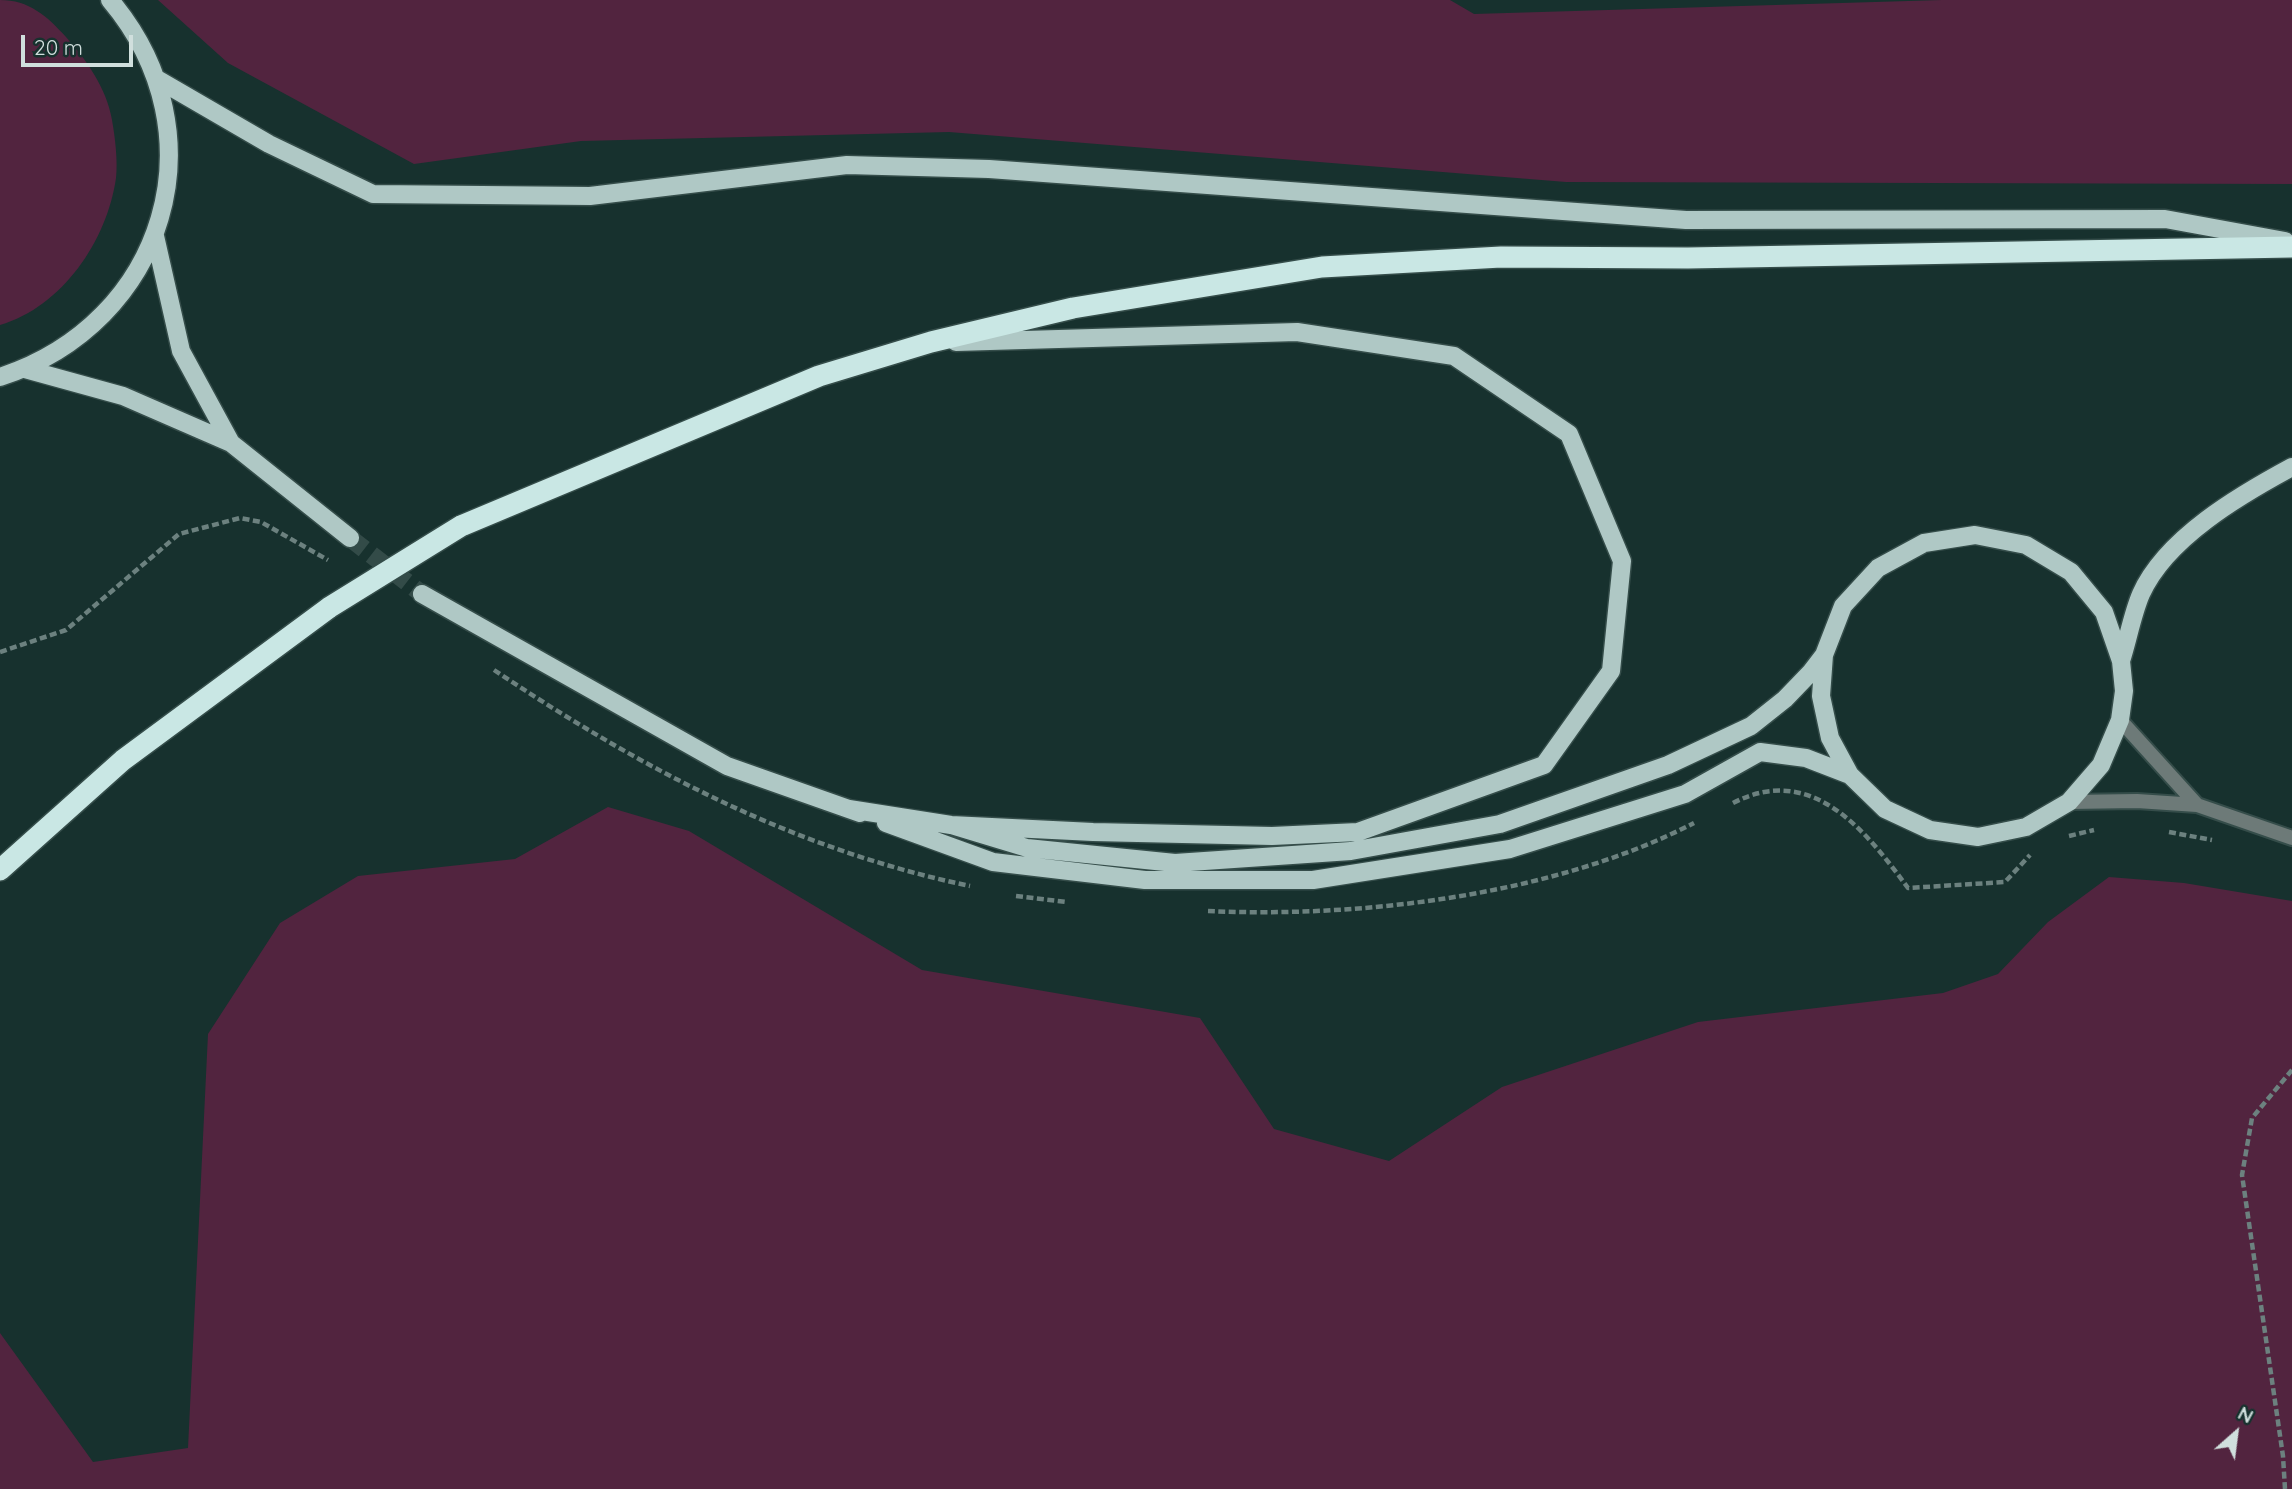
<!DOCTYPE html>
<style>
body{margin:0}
#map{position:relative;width:2292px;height:1489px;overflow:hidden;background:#17312e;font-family:Quicksand,sans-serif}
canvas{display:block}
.north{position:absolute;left:2201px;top:1398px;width:70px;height:70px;-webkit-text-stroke:5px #17312e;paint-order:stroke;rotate:28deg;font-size:19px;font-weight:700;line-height:28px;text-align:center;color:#d0dfdd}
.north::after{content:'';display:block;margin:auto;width:24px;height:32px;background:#d0dfdd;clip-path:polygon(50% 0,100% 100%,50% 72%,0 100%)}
.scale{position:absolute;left:21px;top:35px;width:112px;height:32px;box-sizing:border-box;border:4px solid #d0dfdd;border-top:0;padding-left:9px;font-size:21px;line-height:24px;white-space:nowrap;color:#d0dfdd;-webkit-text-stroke:5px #17312e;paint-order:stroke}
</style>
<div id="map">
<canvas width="2292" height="1489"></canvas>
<div class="north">N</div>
<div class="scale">20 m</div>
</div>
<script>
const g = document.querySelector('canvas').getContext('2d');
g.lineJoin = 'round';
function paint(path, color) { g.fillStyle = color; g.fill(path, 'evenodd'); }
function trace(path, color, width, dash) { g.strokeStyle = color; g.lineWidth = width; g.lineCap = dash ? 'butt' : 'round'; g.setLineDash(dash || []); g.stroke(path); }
paint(new Path2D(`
 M0,0C29,0 47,16 66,37C86,59 107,89 112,120C115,137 118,161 116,178C107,241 62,307 0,325Z
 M158,0H1450L1474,14L1942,0H2292V184L1566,182L949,132L581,141L414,164L228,63Z
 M608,807L689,831L922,970L1200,1018L1274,1129L1389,1161L1502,1087L1698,1022L1943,993L1998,974L2048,922L2109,877L2184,883L2292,901V1489H0V1333L93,1462L188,1448L208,1034L280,923L358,876L515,859Z`), '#52243f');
trace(new Path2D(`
 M350,538L422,594`), '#334b48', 18, [18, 9]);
const street = new Path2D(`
 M2120,720L2197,805
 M2069,802L2137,801L2197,805L2292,838`);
const primary = new Path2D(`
 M157,79L269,144L373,194L590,196L847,165L989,169L1686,220L2165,219L2285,241
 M155,236L181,351L231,443
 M25,369L123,396L231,443L350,538
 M0,377C166,323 223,134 110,0
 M422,594L727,766L860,813
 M2121,661C2128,640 2132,615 2141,594C2166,538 2240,495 2292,467
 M849,809L951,825L1093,832L1272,836L1358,832L1544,765L1611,671L1622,561L1569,434L1454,356L1297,332L956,342
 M886,823L993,862L1145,880H1313L1510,849L1685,794L1760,752L1806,758L1850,775
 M951,825L1027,848L1175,863L1351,851L1500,824L1668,765L1751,726L1785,699L1811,672L1824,655L1843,606L1878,568L1924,543L1975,535L2026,545L2071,572L2104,612L2121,661L2124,691L2120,720L2101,765L2069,802L2026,827L1978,837L1930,830L1885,809L1850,775L1830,738L1821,696L1824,655`);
const highway = new Path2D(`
 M461,526L819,376L931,342L1073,308L1322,267L1501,257L1688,258L2292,247
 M0,870L123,760L330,607`);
trace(street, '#354d4a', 18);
trace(primary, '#354d4a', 21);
trace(highway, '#354d4a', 24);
trace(new Path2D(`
 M0,652L66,630L179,534L240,518L261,522L328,560
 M494,670C644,770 793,849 970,886
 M1733,803C1812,762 1866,831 1908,888L2005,882L2030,855
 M2169,832L2212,840
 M2069,836L2094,830
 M1016,896L1067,902
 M1208,911C1364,918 1554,895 1694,823
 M2285,1489L2283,1456L2242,1175L2252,1118L2292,1070`), '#6c817f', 4.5, [7, 3.5]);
trace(street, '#6d7a78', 14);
trace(primary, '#afc8c5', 18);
trace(highway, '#c9e7e4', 21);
const highwayBridge = new Path2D(`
 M330,607L461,526`);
trace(highwayBridge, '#354d4a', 24, []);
trace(highwayBridge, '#c9e7e4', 21);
</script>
